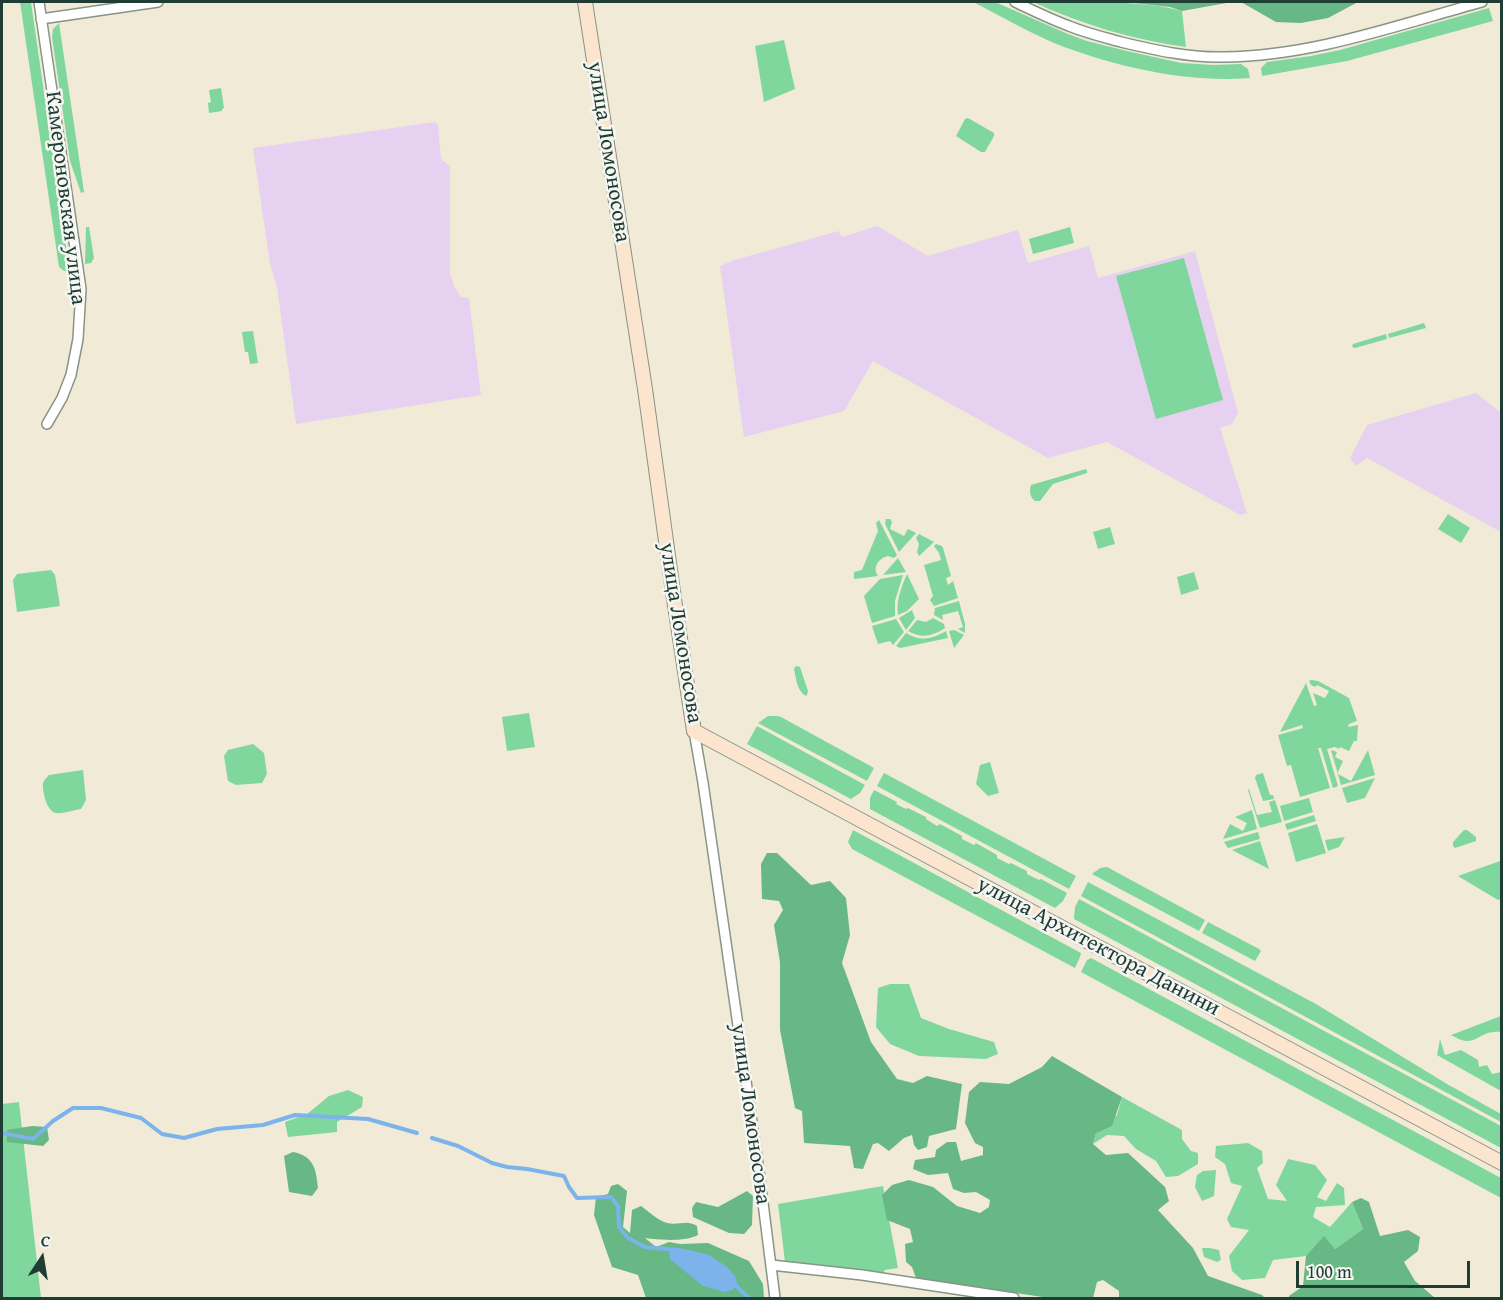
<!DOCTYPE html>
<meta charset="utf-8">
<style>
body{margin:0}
#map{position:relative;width:1503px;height:1300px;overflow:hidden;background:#f1ead7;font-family:"Gentium Book Plus",serif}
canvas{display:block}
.frame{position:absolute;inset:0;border:3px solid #1f3d34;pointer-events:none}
.north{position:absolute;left:12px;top:1228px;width:60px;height:60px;-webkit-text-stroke:4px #f6f6f2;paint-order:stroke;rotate:12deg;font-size:16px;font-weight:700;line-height:24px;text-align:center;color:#1f3d34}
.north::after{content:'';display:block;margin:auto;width:21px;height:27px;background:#1f3d34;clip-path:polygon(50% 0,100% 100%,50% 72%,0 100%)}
.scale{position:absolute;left:1296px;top:1261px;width:174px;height:27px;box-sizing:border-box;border:3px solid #1f3d34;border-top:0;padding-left:8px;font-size:18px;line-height:21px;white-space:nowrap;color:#1f3d34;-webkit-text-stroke:4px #f6f6f2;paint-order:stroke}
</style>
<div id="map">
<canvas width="1503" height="1300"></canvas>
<div class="frame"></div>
<div class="north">С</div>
<div class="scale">100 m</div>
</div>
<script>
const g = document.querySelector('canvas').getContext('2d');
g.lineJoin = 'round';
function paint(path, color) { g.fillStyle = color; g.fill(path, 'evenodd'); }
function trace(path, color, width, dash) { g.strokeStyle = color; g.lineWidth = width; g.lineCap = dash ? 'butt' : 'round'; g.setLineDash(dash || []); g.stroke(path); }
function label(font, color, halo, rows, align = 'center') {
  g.font = font + ' "Gentium Book Plus",serif'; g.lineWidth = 5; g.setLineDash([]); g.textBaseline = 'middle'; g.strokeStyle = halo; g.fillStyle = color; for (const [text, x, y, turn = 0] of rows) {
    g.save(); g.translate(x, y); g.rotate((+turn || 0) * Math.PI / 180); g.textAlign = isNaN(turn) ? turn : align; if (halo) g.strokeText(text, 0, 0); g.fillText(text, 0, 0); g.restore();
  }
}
paint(new Path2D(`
 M435,122L438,125L441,159L450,166V273L455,288L461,297L469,298L481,395L296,424L277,287L270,264L253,148Z
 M877,226L928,256L1018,230L1028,263L1089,246L1098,278L1195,251L1238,413L1232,424L1220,428L1247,513L1240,515L1107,442L1048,458L873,361L844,411L744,437L720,266L734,260L839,231L842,237Z
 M1476,393L1501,413V532L1367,458L1356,466L1350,458L1367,425Z`), '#e6d2f0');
paint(new Path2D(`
 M20,2H31L68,260L66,261L67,271H64L59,267Z
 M973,2H995L1068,34L1087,41L1127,51L1181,63L1213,65L1241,64L1248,69L1250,78C1188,83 1122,68 1064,47C1033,35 1003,17 973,2Z
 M1033,2C1076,2 1142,0 1182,11L1186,47C1133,40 1081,24 1033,2Z
 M1489,8L1493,21L1347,61L1262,76L1261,68L1267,62L1311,56L1340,50Z
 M59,23L84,192L81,193L70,161L52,37L53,29Z
 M784,40L795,89L764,102L755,46Z
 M221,88L224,108L222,109V111L209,113L208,103L211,102L209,90Z
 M968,118L994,133V136L985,152H981L956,136L965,119Z
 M86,227H89L94,258L91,263L85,264Z
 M1070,227L1074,243L1033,254L1029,239Z
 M1184,258L1223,400L1156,419L1116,276Z
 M1424,323L1426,328L1389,338L1388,334Z
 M253,331L258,363L250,364L248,352H245L242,332Z
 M1386,334L1387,339L1355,348L1352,347L1353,344Z
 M1086,469L1087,471V473L1053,484L1040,501H1035C1030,497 1029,491 1031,485Z
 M1448,514L1470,528L1461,543L1438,529Z
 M886,519H890L892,522L890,529L904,536L908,529L916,533L899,552L885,524Z
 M879,520L897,555L894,558L888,556C879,558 872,567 878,576L854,579V572L862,570L878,531L876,523Z
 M1110,527L1115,544L1098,549L1093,532Z
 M919,534L934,542L919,556L917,552L919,544L916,538Z
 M936,544L942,546L943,548L951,576L946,578L948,585L953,581L958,598L934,606L930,600L933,596L924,565L941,560L939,553L934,546Z
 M898,558L906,572L883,575Z
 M51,570L55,575L60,606L17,612L13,580L17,574Z
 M1194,572L1199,589L1181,595L1177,577Z
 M907,574L919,599L907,611L898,615C896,600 901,588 907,574Z
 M903,575L895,601V616L872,623L864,596L880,579Z
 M959,601L965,624V633L958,629L963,627L958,611L942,615L943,620L934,615L935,608Z
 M912,610L915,618L906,630L899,618Z
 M933,618L944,624L945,628C933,636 921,639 908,631L917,620L926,622Z
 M896,619L904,632L893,645L890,641L878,644L872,626Z
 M954,630L964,635L954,648L949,631Z
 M946,631L948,638L900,648L896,646L906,633C921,642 932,639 946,631Z
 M796,666L800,667L808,691L807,695L806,696C797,691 796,678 794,669Z
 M1311,680L1318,681L1349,698L1357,721L1349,724L1348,727L1358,725L1357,741H1354L1349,751L1340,747L1339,749L1335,747L1327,749L1338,786L1333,788L1321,748H1318L1330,788L1300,797L1291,765L1287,766L1278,735L1303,728L1302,725L1280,732L1306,683L1314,706L1317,705L1313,693L1325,698L1329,691L1317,685L1315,687L1311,685L1309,681Z
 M529,713L535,747L507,751L502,717Z
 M768,716H777L781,717L874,768L867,781L758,723Z
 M757,726L865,785L860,793L851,799L747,744Z
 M253,744L264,753L267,774L262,783L236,785L228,781L224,756L228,750Z
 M1331,750L1337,752L1335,757L1343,761L1338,772V774L1351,781L1368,750L1375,775L1341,785Z
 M990,762L999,793L988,796L976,784L980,765Z
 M83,770L86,800L81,809C73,810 63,814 56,813C47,812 42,791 43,783C44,780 47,777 49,775Z
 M884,773L1076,876L1069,889L877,786Z
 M1263,773L1270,795H1273L1274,799L1263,801L1255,778L1256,775Z
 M1375,778L1365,798L1347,803L1342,788Z
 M1249,789L1257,815L1272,812L1269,802L1275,800L1282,822L1260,828L1248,790Z
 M874,790L897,802L896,804L906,809L908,808L926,817V819L937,826L940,824L962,836V839L974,845L976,843L997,855V858L1009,864L1011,863L1027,871V874L1039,880L1041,879L1067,893L1063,901L1055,908L870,809V798Z
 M1309,798L1313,812L1284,821L1280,806Z
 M1252,810L1257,829L1223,839L1230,824L1243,831L1247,823L1235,817Z
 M1314,815L1316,821L1287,830L1285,824Z
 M1317,824L1326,853L1296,862L1288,833Z
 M853,830L1081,953L1080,957L1075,968L852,849L848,842Z
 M1464,830H1467L1476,837V841L1455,848L1453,846V842Z
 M1258,832L1260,839L1228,848L1224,842Z
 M1345,837L1339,847L1328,851L1325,840Z
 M1260,841L1269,869L1232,850Z
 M1500,861L1502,865L1501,899L1498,900L1458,876Z
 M1107,867L1205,920L1199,931L1092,874L1100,868Z
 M1088,882L1316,1004L1447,1084L1501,1114V1122L1081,896Z
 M1079,899L1501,1126V1148L1074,919L1075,907Z
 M1208,922L1259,949L1261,951L1255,961L1202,933Z
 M1091,958L1501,1178V1198L1081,972L1087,960Z
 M890,984H909L921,1018L949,1029L994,1042L998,1054L986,1059L919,1056L890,1044L876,1027L878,988Z
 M1501,1016V1032C1475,1030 1478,1051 1451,1035Z
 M1440,1039L1445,1055L1461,1050L1478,1060L1479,1067L1487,1065L1492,1074L1501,1072V1091L1437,1055Z
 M348,1090L363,1097L362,1107L337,1122V1132L288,1137L285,1122L307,1114L329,1096Z
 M1122,1097L1182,1130V1139L1191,1151L1198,1153V1164L1178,1176L1166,1177L1156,1161L1136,1149L1124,1136L1107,1135L1093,1144L1096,1133L1117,1115Z
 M19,1102L41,1298H2V1104Z
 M1248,1143L1262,1151L1263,1163L1257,1168L1268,1199L1287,1201L1276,1185L1288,1159L1315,1165L1327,1180L1317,1197L1326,1201L1337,1183L1344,1188L1345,1205L1316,1207L1313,1217L1330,1227L1352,1202L1363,1229L1335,1249L1324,1237L1306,1256L1273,1260L1265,1278L1242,1280L1232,1271L1229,1256L1249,1230L1231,1227L1227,1219L1242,1186L1231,1183L1225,1164L1215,1157L1216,1146Z
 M1216,1170L1214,1196L1202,1201L1195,1187L1197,1175L1203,1171Z
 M883,1186L898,1268L885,1270L882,1275L785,1262L778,1204Z
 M1202,1248H1210L1219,1250L1221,1260L1217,1262L1204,1257Z`), '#7fd79d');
paint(new Path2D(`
 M1125,2H1232L1182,11L1170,7Z
 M1241,2H1358L1328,18L1301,23L1276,22Z
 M767,853H777L811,885L830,881L846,898L850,935L842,963L871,1042L897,1079L913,1083L927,1076L962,1084L956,1129L929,1136L927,1147L918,1150L914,1145L912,1135L904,1138L889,1151L878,1143L873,1144L863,1169L854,1168L850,1146L804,1143L802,1111L795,1108L780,1030V962L774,925L783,910L779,901L762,899L761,864Z
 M1052,1056L1122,1097L1112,1126L1096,1133L1093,1144L1106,1155L1128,1153L1165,1187L1169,1201L1158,1210L1193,1248L1208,1276L1262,1295L1265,1298H1119V1291L1103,1280L1097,1282L1093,1298H1049L916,1278L912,1267L906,1262L905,1244L913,1242L910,1229L887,1220L882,1195L892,1185L909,1180L933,1187L957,1206L980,1213L989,1207L990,1200L976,1192L964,1193L953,1189L948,1173L928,1175L913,1169L915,1160L935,1157L936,1150L947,1142H956L961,1161L983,1155V1147L975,1143L965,1123L969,1092L980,1082L1009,1084L1042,1067Z
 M32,1126L47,1127L49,1140L43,1146L7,1142V1130Z
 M293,1152C314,1156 316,1169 318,1188L312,1196L289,1192L284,1156Z
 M618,1184L627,1191L623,1227L630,1233L632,1210L641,1206C649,1212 658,1220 667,1223C679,1226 686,1219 697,1226L698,1235C686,1242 658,1240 645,1238L656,1247L669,1242L680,1244L708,1243L749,1261L763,1284L764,1298H646L638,1275L612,1267L594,1215L596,1197L608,1194L611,1186Z
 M747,1191L753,1196L752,1225L744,1234L729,1233L693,1217L692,1208L696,1202L718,1207Z
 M1361,1198L1369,1202L1380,1236L1408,1230L1420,1237L1418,1251L1404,1262L1415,1281L1435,1298H1289V1296L1303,1286L1306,1256L1324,1236L1335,1249L1363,1229L1352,1202Z`), '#67b884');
paint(new Path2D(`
 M680,1248L709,1255L727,1267L736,1277L737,1284L733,1290L724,1292L703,1286L670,1259L669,1250Z`), '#7cb3eb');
trace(new Path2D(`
 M2,1133L33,1139L53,1121L73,1108H101L141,1118L162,1134L184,1138L217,1129L263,1125L295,1115L368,1119L417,1133
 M432,1138L458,1146L492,1163L507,1167L527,1169L564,1176L569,1187L577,1198L611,1197L618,1206L619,1227L628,1238L645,1247L677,1250
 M734,1284L749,1298`), '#7cb3eb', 4);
const street = new Path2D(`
 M39,2L81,289L78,339L71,375L62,398L47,424
 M1015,2C1032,10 1050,19 1069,26C1086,33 1103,37 1121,42C1155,50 1189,58 1224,57C1313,56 1397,25 1482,2
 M41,19L158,2
 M694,731L703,783L759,1171L775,1298
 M771,1265L862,1275L1014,1298`);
const secondary = new Path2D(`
 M585,2L645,389L674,599L694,731L1502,1163`);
trace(street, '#889486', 12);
trace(secondary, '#889486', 16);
trace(street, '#fff', 9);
trace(secondary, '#fce5cf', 14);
label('22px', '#1f3d34', '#f6f6f2', [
 ["улица Ломоносова",608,152,81],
 ["Камероновская улица",65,198,83],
 ["улица Ломоносова",680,633,81],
 ["улица Архитектора Данини",1098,947,28],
 ["улица Ломоносова",750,1114,82]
]);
</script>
